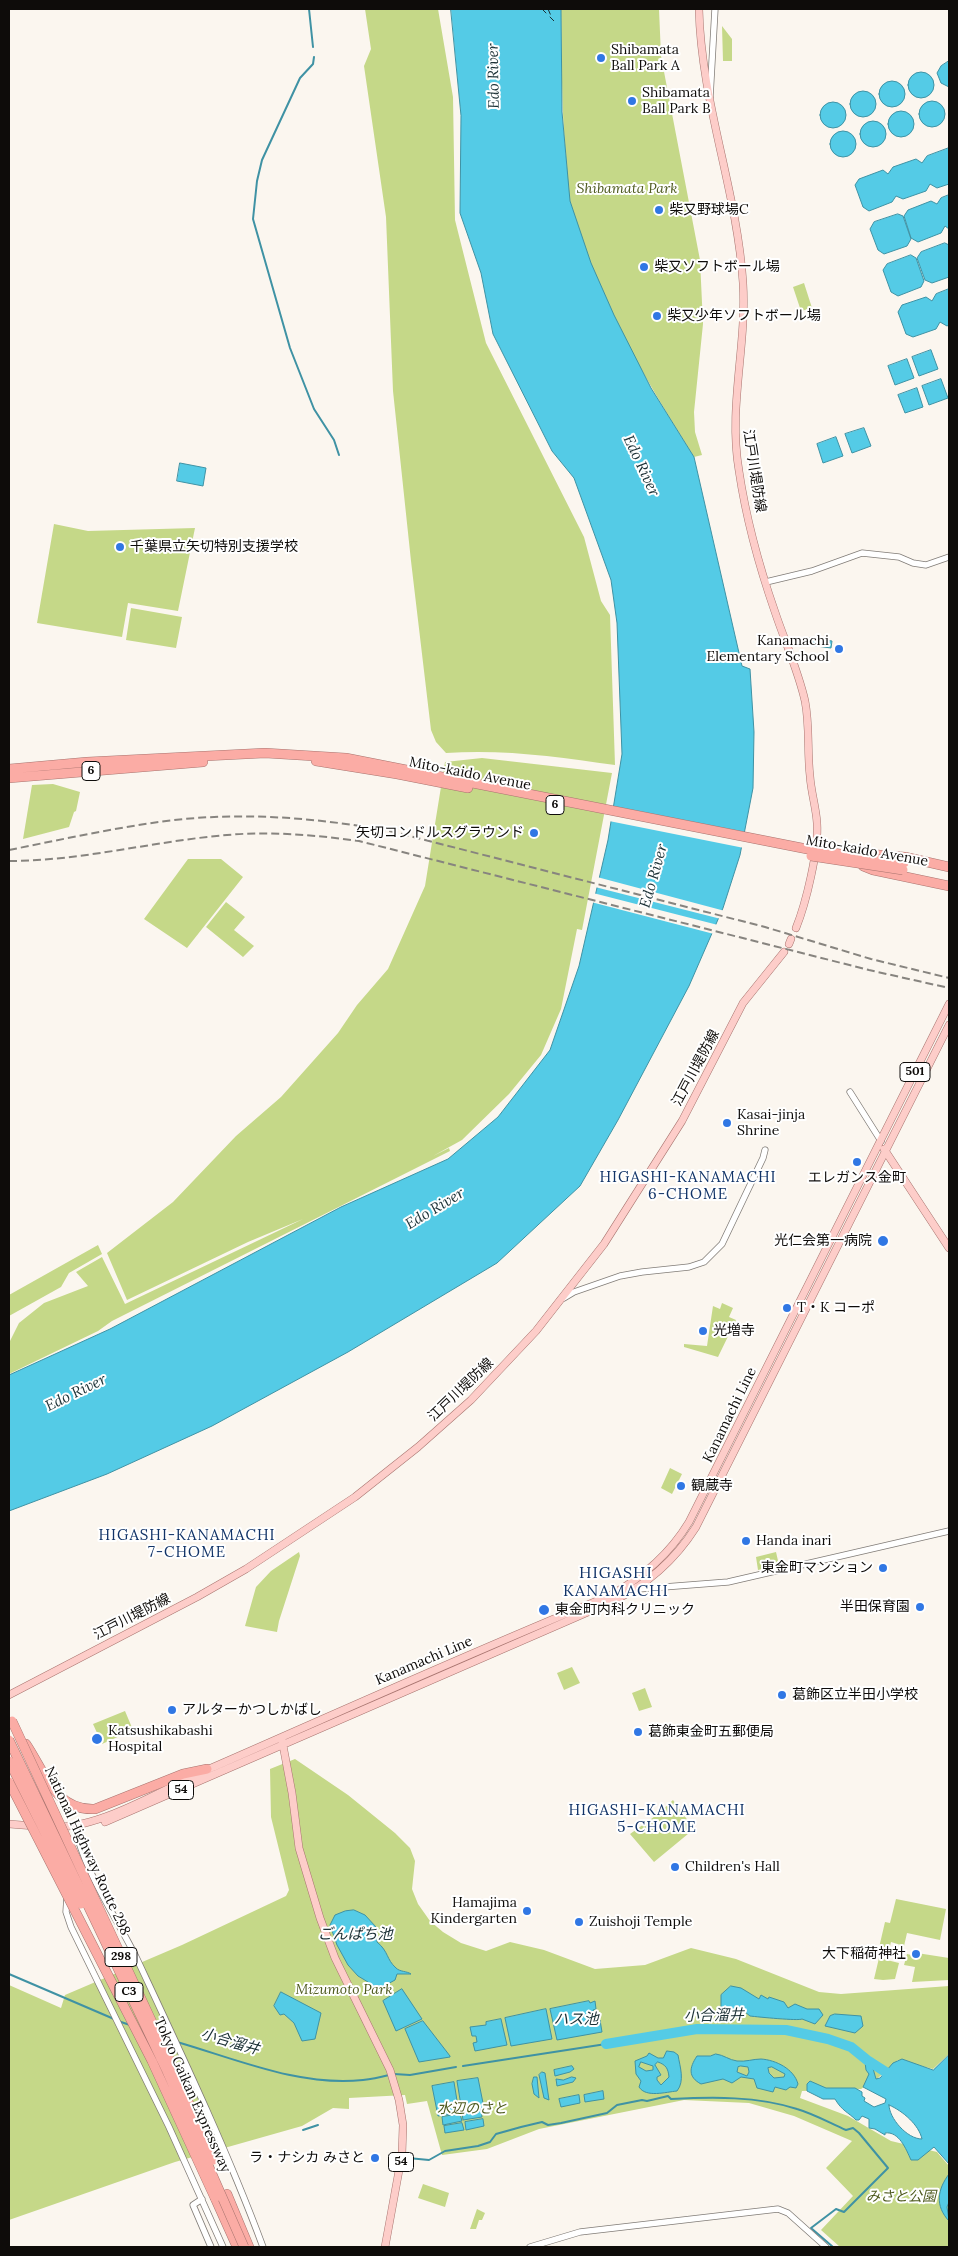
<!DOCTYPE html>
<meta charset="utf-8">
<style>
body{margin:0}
#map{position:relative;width:958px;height:2256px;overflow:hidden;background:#fbf6ef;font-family:Lora,serif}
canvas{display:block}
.frame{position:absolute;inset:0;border:10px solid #0e0c0a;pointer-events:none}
</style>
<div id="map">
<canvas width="958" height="2256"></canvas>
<div class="frame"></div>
</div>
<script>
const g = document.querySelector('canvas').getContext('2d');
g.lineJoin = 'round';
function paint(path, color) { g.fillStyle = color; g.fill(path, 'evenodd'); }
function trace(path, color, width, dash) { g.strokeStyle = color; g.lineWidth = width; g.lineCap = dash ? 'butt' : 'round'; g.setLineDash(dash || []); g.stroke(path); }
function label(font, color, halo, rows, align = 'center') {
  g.font = font + ' Lora,"Noto Sans JP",serif'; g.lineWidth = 4; g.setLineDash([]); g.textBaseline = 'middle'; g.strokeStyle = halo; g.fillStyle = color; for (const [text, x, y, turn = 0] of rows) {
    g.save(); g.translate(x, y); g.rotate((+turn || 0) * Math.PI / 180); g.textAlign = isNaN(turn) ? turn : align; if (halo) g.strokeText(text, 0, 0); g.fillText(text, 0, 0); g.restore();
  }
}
paint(new Path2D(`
 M365,9H438L453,97L455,220L486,343L584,537L601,601L610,615L615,765C559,757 504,749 446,753L436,742L431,730L411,561L393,391L386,217L364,66L371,49Z
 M561,9H659L661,56L700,260L703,324L694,412L695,432L702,455L694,457C645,378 593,293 570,202C566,188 567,171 566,157C561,107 562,58 561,9Z
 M722,26L732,39V61H723Z
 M804,283L812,308L801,311L793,287Z
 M54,524L88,531L195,528L178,611L128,603L122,637L37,623Z
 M131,608L182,617L176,648L126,640Z
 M482,758L612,773L582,930L577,929L561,1009L541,1055L509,1094L462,1140L433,1156L449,1148L450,1151L112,1321L98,1331L9,1374V1343L19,1323L44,1303L88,1286L76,1272L102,1257L125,1304L303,1219L248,1242L127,1300L107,1253L173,1202L236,1136L281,1097L338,1033L357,1005L388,969L425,886L445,762Z
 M53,784L80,792L76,811L74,812L69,827L23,839L32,785Z
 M188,859H221L243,877L187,948L144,919Z
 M226,902L245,917L234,930L254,946L243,957L206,927Z
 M98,1245L102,1254L69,1273L61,1287L9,1316V1295Z
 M722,1303L733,1308L729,1317L736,1320L718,1357L684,1347V1344L707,1346L713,1306L720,1309Z
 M670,1468L682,1474L672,1494L661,1488Z
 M299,1552L300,1556L279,1621L277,1632L245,1626L256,1587L271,1571Z
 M776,1552L779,1565L758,1570L756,1557Z
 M572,1667L580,1683L564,1690L557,1673Z
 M645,1688L652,1707L639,1711L632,1693Z
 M125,1711L133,1730L102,1744L93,1724Z
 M295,1759L348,1795L395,1833L410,1848L415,1861L412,1889L418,1904L430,1921L443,1932L461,1943L486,1951L510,1942L544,1950L595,1969L645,1965L691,1948L736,1959L819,1992L841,1994L949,1986V2054L933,2069L898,2060L878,2078L861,2089L802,2091L800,2098L848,2116L891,2141L937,2152L949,2166V2247H840L821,2230L853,2196L826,2168L852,2141L794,2116L749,2103L684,2100L539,2129L487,2149L442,2155L427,2101L407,2104L405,2095L349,2098V2109L333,2108L302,2126L175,2162L9,2220V1985L61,2008L65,1995L182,1945L286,1896L289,1890L271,1817L270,1769Z
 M673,1800L694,1829L654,1862L630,1834L658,1814Z
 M896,1899L946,1909L940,1940L907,1933L904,1946L891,1942L888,1954L878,1952L885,1922L890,1923Z
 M917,1953L949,1958V1980L912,1982L915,1967L904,1965L907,1954L916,1956Z
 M879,1958L899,1963L895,1979L883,1980L874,1979Z
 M423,2184L449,2193L445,2207L418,2198Z
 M477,2209L485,2213L482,2220H479L476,2229H470Z`), '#c5d888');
const water = new Path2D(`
 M451,9H561L562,112L570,201L591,263L614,315L651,388L694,457L742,666L750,669L754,732L753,788L740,855L723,908L689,986L618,1120L580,1186L497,1263L348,1352L212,1426L107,1474L9,1511V1375L110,1329L341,1207L448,1159L498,1117L550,1050L579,966L608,840L622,754L617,623L611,580L574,478L552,451L493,334L481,273L460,213L461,116Z
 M949,61V87L941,83L937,73L941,66Z
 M908 85a13 13 0 1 1 26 0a13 13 0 1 1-26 0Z
 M879 94a13 13 0 1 1 26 0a13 13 0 1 1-26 0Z
 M850 104a13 13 0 1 1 26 0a13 13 0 1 1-26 0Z
 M919 114a13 13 0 1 1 26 0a13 13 0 1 1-26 0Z
 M820 115a13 13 0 1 1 26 0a13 13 0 1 1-26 0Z
 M888 124a13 13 0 1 1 26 0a13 13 0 1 1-26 0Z
 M860 134a13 13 0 1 1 26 0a13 13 0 1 1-26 0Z
 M830 144a13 13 0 1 1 26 0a13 13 0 1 1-26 0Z
 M949,148V184L937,188L930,184L926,191L903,199L896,196L892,202L869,211L863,207L855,185L859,179L883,170L888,174L893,167L916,159L922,163L927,156Z
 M949,195V229L945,226L941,233L918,242L911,238L904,216L908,210L931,201L937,204L941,198Z
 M898,214L903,216L911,239L907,246L884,254L878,250L870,229L874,222Z
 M945,243L949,245V277L932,283L925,280L917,258L921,252Z
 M911,255L916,258L924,281L921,287L898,296L891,292L883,270L887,264Z
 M949,289V325L947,326L940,322L936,329L913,337L906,334L898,312L902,305L926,297L932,301L936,294Z
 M931,350L938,369L919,376L912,357Z
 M907,359L914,378L895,385L888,366Z
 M941,379L948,398L929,405L922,386Z
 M917,388L923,407L905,413L898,395Z
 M864,428L871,446L852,453L845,434Z
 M836,437L843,456L823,463L817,444Z
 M180,463L206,468L203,486L177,481Z
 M810,638L832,641L831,648L809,645Z
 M354,1910L365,1915L376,1927L377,1942C389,1952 386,1959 396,1968C400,1972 407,1971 411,1974H397L395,1980L375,1991L370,1988L368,1982L358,1976L348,1965L337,1945L330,1925L335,1915L345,1911Z
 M731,1986L741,1988L759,1999L761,1995L768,1999L769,1997L784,2002L788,2008L795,2004L807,2009H819L823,2015L815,2024L802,2019C799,2021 758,2017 750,2016L745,2012H740L735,2017H721L718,2013L721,2008V1995Z
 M402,1989L422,2019L396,2031L383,2001Z
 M281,1992L321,2013L315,2039L302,2041L294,2023L284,2014L280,2015L274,2006Z
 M589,2001L590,2003L595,2001L596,2009L593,2010L596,2021L600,2020L602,2032L557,2040L550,2009Z
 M546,2009L552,2039L511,2046L505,2018Z
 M835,2014L861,2016L863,2026L855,2033L825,2026L830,2016Z
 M501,2019L507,2045L475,2051L473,2043L477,2042L476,2036H472L470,2027L486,2025V2022Z
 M423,2021L450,2056V2057L419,2062L405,2029Z
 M667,2051L674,2052L678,2055C680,2067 685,2081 677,2091C666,2092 646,2098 639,2087L641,2081L636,2074L635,2061L647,2056L649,2053L658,2058H663ZM641,2062L653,2066V2070L646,2071L639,2067ZM658,2062C666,2065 668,2068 669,2077L661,2085L657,2080V2077L661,2075L655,2065Z
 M716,2054C724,2055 729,2060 737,2061C746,2062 753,2059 761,2059C776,2060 794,2069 798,2084L796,2088L790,2087L786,2090L775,2087L773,2092L757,2088L754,2079L741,2077L732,2083L723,2079L701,2084C688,2077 689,2068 697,2056H710ZM741,2066L748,2067L749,2072L747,2076L737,2072L738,2067ZM772,2067L785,2074L784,2077L774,2078L769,2073L768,2068Z
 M949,2055V2164L934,2147L918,2160H911C906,2149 899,2131 885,2133V2135L875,2129L869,2128V2119L862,2116L859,2120H856C848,2112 842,2111 835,2099H823L807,2091V2084L810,2081L826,2088H855L862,2092V2096L865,2098L864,2101L874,2107L885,2103L886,2099L863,2087L869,2074L866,2070L865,2062L869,2061L872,2065L876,2079L880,2078L893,2063L902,2059L933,2070ZM889,2105C903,2111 919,2125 922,2139C907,2139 889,2118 889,2105Z
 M572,2066L574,2069L570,2072L555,2076L554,2070Z
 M542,2072L545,2073L549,2100L544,2098L539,2075Z
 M534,2077H537L539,2098L534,2094L532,2084Z
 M572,2077L576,2078L573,2082L557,2086L556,2079L563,2080Z
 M478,2078L484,2108L462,2112L457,2081Z
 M454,2082L459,2113L438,2116L432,2086Z
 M603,2091L604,2099L585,2102L584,2095Z
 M579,2095L580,2103L561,2107L559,2099Z
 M481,2110L482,2117L463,2120L462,2113Z
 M460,2114L462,2121L443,2125L442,2117Z
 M483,2119L484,2126L466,2130L465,2122Z
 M462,2123L464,2130L445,2133L444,2126Z
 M949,2174V2202L947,2207L949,2221C935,2206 937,2190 949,2174Z`);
paint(water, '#54cbe6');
trace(water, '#3f92a4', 1);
paint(new Path2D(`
 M611,806L747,833L744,848L609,821Z
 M597,877L725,911L721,919L595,887Z
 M593,893L718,925L714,934L591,902Z`), '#fbf6ef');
trace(new Path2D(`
 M309,9L313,47
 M314,57L313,64L300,78L262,160L257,181L253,219L290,348L314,409L334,440L339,455
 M9,1974L114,2019
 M118,2021L130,2025
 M163,2038L172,2041
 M177,2042C236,2059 300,2087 363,2080C372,2079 381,2077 389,2075
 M463,2066L606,2044
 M394,2074L410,2075L456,2067
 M303,2130L318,2125
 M408,2158L429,2160L445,2151L478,2146L490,2142L496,2134L521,2127L542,2122L548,2125L561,2123L607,2113L617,2105L642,2100L647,2101L668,2096L671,2099C713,2097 757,2096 797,2109C814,2114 830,2123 846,2130L853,2128L859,2133L888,2168L844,2212L836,2209L811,2228L833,2247`), '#3f92a4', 2);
trace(new Path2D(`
 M606,2044L697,2029L786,2030L828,2039L851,2047L867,2060L895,2078`), '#54cbe6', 10);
trace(new Path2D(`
 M542,9L554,21
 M548,9L552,18`), '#1b3035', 1, [6, 5]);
const minor = new Path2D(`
 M710,97L715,9
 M766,582L812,571L862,553L899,557L913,563L926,565L949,557
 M850,1092L881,1141
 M564,1298L574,1292L620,1276L642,1272L689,1267L704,1262L722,1244L763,1158L765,1150
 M636,1587L638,1589L728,1582L949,1531
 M75,1826C83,1870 117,1918 137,1959C181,2053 227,2150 263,2247
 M67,1897L66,1912L71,1927L169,2127L223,2247
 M202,2199L193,2205L211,2247
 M530,2247L580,2232L778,2209L788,2213L826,2247`);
const major = new Path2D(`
 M699,9C701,102 737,190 743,283C747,346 728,407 739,471C746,518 759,566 775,612C785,642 798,670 805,701C810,726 807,751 810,776C811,792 816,807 817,823C819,850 806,903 796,928
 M789,944L791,939
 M884,1149L949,1248
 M9,1695L197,1597L246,1569L355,1497L418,1447L471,1400L536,1331L604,1244L682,1121L743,1003L784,952
 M282,1740L292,1793L299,1848L320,1918L335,1958L390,2070L399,2100L403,2125L402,2154L385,2247
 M105,1822L611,1602C647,1585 675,1560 696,1527L949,1025
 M9,1824L47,1827
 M58,1827C105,1826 165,1788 209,1769C342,1711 474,1651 609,1596C642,1578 669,1555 689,1522L949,1004`);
const highway = new Path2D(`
 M316,761L397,774L468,788
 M9,769L87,762L265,753L346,758L812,850
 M9,778L203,762
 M856,853L905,857L949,867
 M863,866L873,870L949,886
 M26,1744C45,1772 55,1811 95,1809L183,1774L207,1769
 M227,2194L249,2247
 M215,2198L237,2247`);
trace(minor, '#817c77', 7);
trace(major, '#a8746f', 8);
trace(highway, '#a8746f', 10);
trace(minor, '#fff', 5.5);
trace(major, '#fdcdc9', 7);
trace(highway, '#fbaca5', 9);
trace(new Path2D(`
 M9,850C64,839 118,827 174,820C247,812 322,818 394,832L765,927L871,959L949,978
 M9,861C82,861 154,841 227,835C271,831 315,835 359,841L869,970L949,988`), '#87847f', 2, [8, 4]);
const highwayBridge = new Path2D(`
 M812,850L904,863
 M811,856L903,870
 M12,1721L177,2076L213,2160
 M9,1740L166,2069L244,2247
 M9,1761L81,1904
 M9,1782L152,2061L215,2198`);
trace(highwayBridge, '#a8746f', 10, []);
trace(highwayBridge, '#fbaca5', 9);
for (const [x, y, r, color] of [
 [601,58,5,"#3077e4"],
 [632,101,5,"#3077e4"],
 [659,210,5,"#3077e4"],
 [644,267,5,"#3077e4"],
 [657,316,5,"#3077e4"],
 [120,547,5,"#3077e4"],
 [839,649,5,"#3077e4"],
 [534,833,5,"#3077e4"],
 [727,1123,5,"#3077e4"],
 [857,1162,5,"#3077e4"],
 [883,1241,6,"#3077e4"],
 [787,1308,5,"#3077e4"],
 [703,1331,5,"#3077e4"],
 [681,1486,5,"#3077e4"],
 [746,1541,5,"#3077e4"],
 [883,1568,5,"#3077e4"],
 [920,1607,5,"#3077e4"],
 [544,1610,6,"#3077e4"],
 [782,1695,5,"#3077e4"],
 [172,1710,5,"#3077e4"],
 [638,1732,5,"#3077e4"],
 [97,1739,6,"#3077e4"],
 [675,1867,5,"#3077e4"],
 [527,1911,5,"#3077e4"],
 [579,1922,5,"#3077e4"],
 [916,1954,5,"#3077e4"],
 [375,2158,5,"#3077e4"]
]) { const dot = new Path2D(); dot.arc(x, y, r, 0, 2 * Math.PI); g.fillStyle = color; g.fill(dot); trace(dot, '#fff', 2); }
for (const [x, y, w] of [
 [91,771,18],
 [555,805,18],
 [915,1072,30],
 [181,1790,25],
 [121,1957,32],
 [129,1992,28],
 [401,2162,25]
]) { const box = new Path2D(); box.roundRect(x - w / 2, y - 9.5, w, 19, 4); g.fillStyle = '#fff'; g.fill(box); trace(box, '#0e0c0a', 1); }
label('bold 12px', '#0e0c0a', null, [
 ["6",91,771],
 ["6",555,805],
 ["501",915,1072],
 ["54",181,1790],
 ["298",121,1957],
 ["C3",129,1992],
 ["54",401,2162]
]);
label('14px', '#0e0c0a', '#fff', [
 ["Shibamata",611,50],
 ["Ball Park A",611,66],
 ["Shibamata",642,93],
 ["Ball Park B",642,109],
 ["柴又野球場C",669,210],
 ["柴又ソフトボール場",654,267],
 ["柴又少年ソフトボール場",667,316],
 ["千葉県立矢切特別支援学校",130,547],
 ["Kanamachi",829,641,"right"],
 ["Elementary School",829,657,"right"],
 ["矢切コンドルスグラウンド",524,833,"right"],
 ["Kasai-jinja",737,1115],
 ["Shrine",737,1131],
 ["エレガンス金町",857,1178,"center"],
 ["光仁会第一病院",872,1241,"right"],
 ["T・K コーポ",797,1308],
 ["光増寺",713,1331],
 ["観蔵寺",691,1486],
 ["Handa inari",756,1541],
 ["東金町マンション",873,1568,"right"],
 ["半田保育園",910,1607,"right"],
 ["東金町内科クリニック",555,1610],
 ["葛飾区立半田小学校",792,1695],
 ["アルターかつしかばし",182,1710],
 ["Katsushikabashi",108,1731],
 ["Hospital",108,1747],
 ["葛飾東金町五郵便局",648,1732],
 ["Children's Hall",685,1867],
 ["Hamajima",517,1903,"right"],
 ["Kindergarten",517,1919,"right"],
 ["Zuishoji Temple",589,1922],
 ["大下稲荷神社",906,1954,"right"],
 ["ラ・ナシカ みさと",365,2158,"right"]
], 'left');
label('italic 14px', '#4e5a1e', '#fff', [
 ["Shibamata Park",627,189],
 ["Mizumoto Park",344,1990],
 ["水辺のさと",472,2109],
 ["みさと公園",901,2197]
]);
label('14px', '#0e0c0a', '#fff', [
 ["江戸川堤防線",754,471,81],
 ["Mito-kaido Avenue",470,774,11],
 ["Mito-kaido Avenue",867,851,10],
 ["江戸川堤防線",696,1068,-62],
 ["江戸川堤防線",461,1390,-44],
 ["Kanamachi Line",730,1415,-64],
 ["江戸川堤防線",132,1617,-27],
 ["Kanamachi Line",424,1661,-23],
 ["National Highway Route 298",87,1851,65],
 ["Tokyo Gaikan Expressway",192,2095,66]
]);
label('italic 15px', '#1b3035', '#fff', [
 ["Edo River",494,76,-91],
 ["Edo River",641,466,65],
 ["Edo River",654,876,-74],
 ["Edo River",435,1209,-31],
 ["Edo River",76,1393,-26],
 ["ごんぱち池",355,1935],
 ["小合溜井",714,2016,-1],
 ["ハス池",576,2020],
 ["小合溜井",230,2042,16]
]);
g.letterSpacing = '1px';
label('15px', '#113367', '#fff', [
 ["HIGASHI-KANAMACHI",688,1178],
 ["6-CHOME",688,1195],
 ["HIGASHI-KANAMACHI",187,1536],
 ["7-CHOME",187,1553],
 ["HIGASHI-KANAMACHI",657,1811],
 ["5-CHOME",657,1828]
]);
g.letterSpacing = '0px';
g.letterSpacing = '1px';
label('16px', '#113367', '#fff', [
 ["HIGASHI",616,1573],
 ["KANAMACHI",616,1591]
]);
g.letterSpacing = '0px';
</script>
